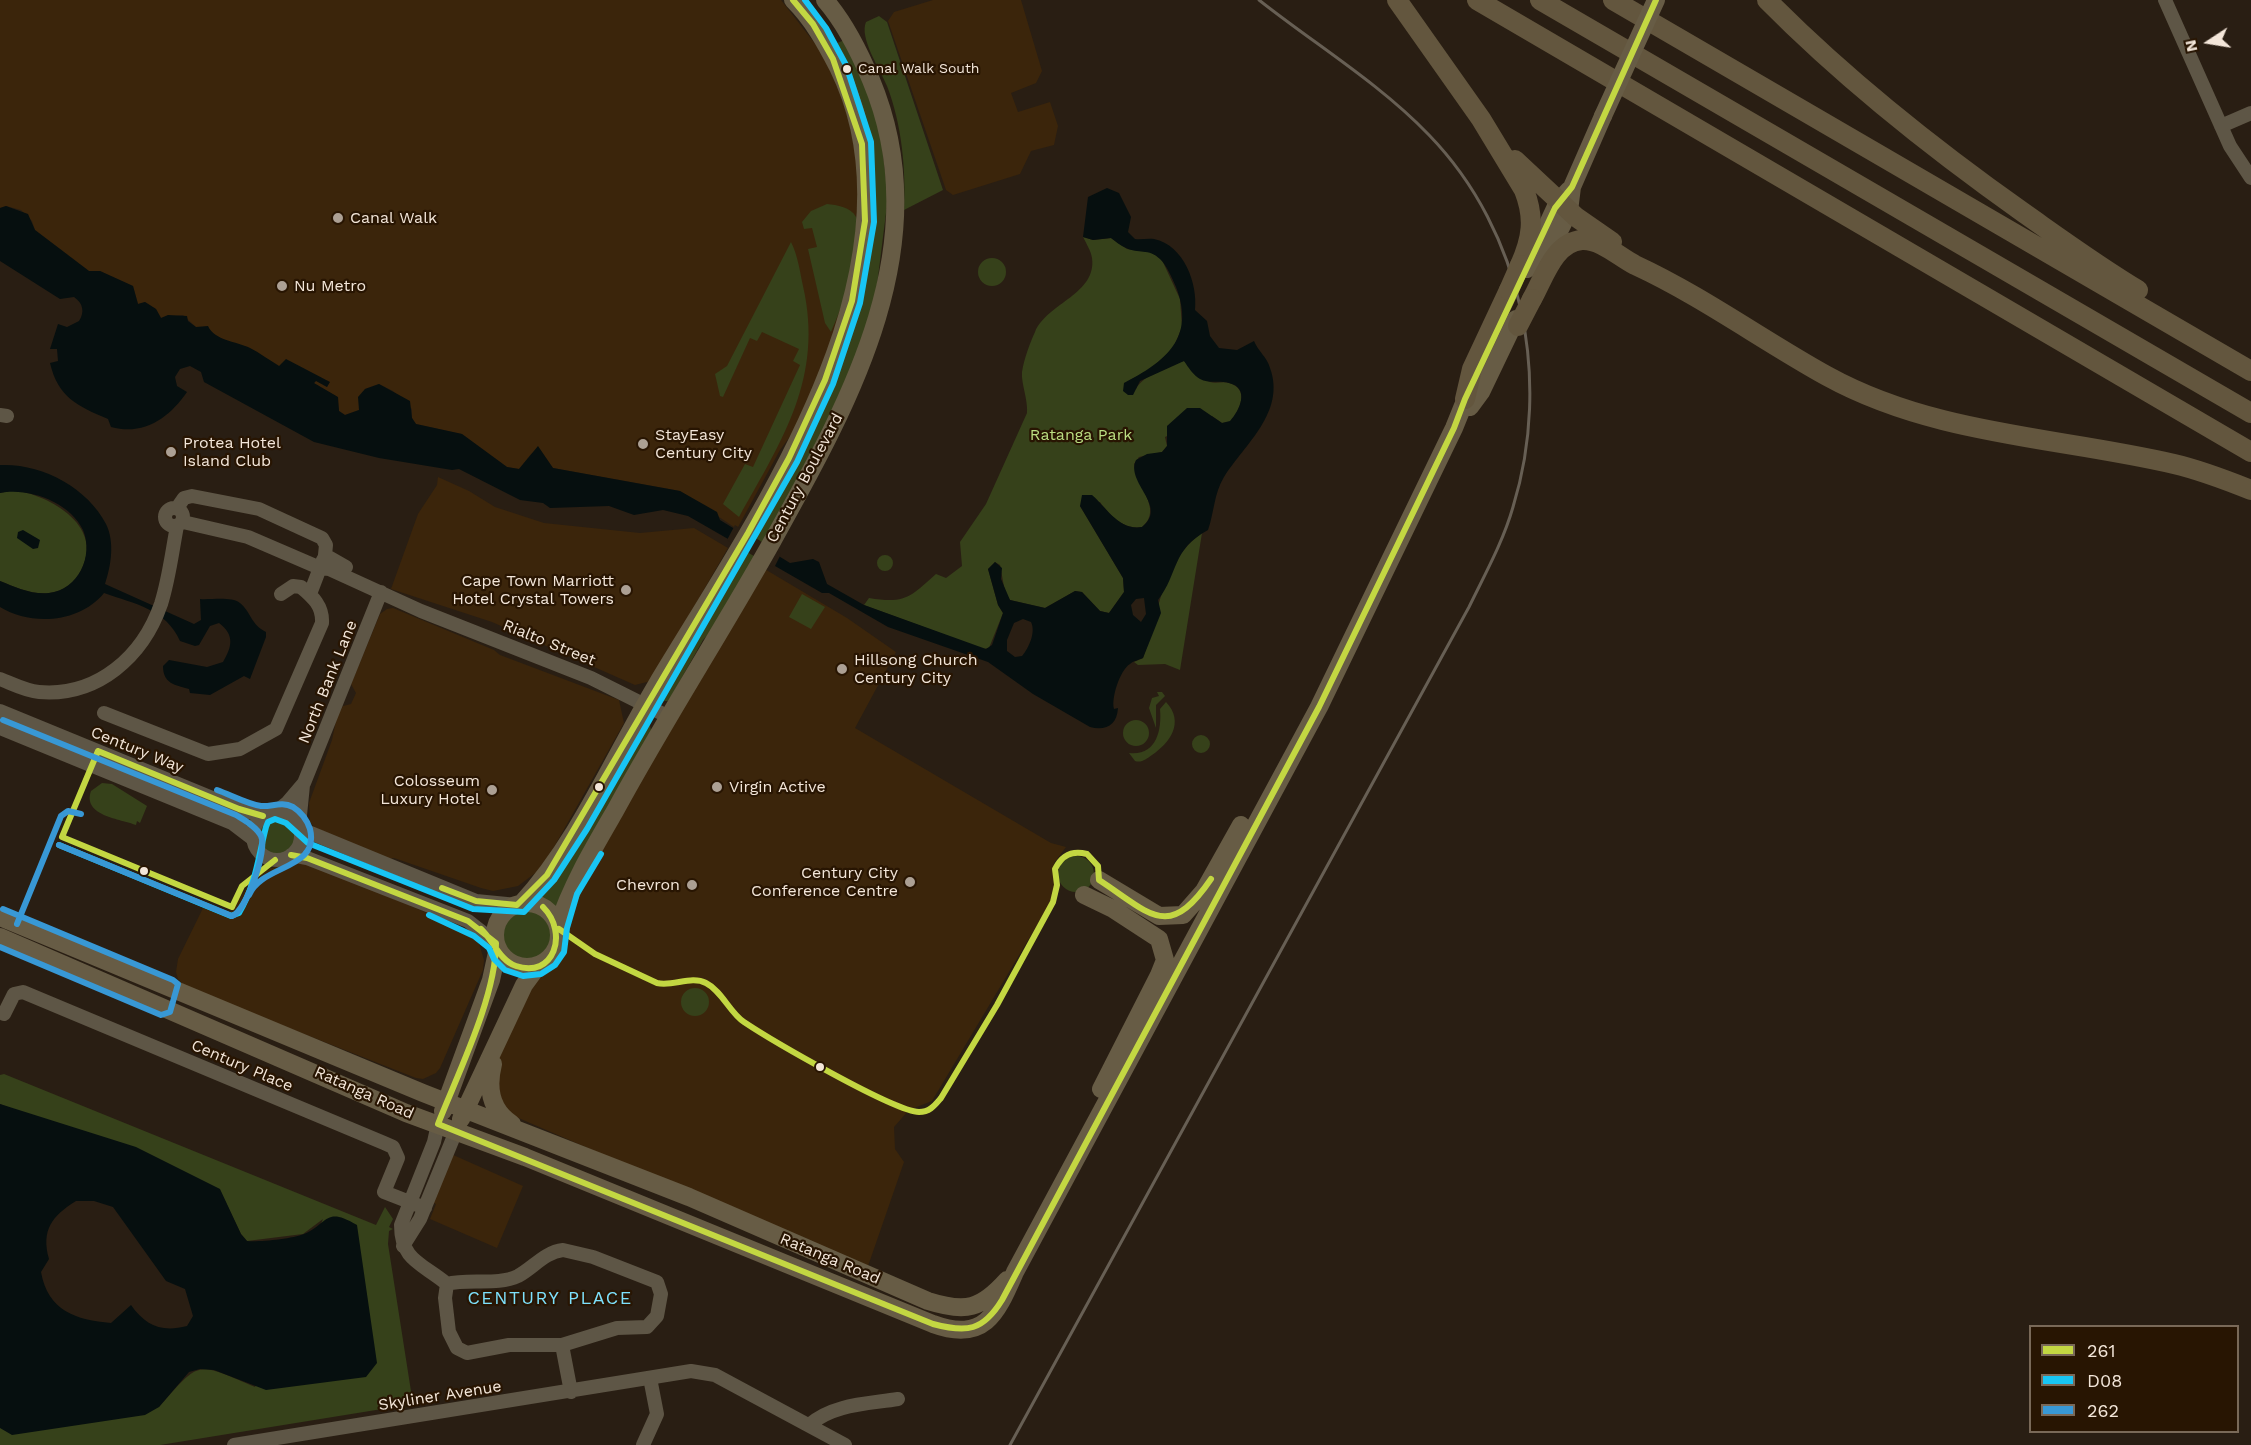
<!DOCTYPE html>
<style>
body{margin:0}
#map{position:relative;width:2251px;height:1445px;overflow:hidden;background:#291e13;font-family:"Work Sans",sans-serif}
canvas{display:block}
.legend{position:absolute;left:2029px;top:1325px;width:210px;height:108px;box-sizing:border-box;background:#281502;border:2px solid #796958;margin:0;padding:8px 10px;list-style:none;font-size:18px;color:#f3e6d9}
.legend li{display:flex;align-items:center;gap:12px;height:30px}
.legend b{width:30px;border:2px solid #796958}
.north{position:absolute;left:2179px;top:12px;width:60px;height:60px;-webkit-text-stroke:4px #281502;paint-order:stroke;rotate:258deg;font-size:16px;font-weight:700;line-height:24px;text-align:center;color:#f3e6d9}
.north::after{content:'';display:block;margin:auto;width:21px;height:27px;background:#f3e6d9;clip-path:polygon(50% 0,100% 100%,50% 72%,0 100%)}
</style>
<div id="map">
<canvas width="2251" height="1445"></canvas>
<ul class="legend">
<li><b style="height:8px;background:#c3d742"></b>261</li>
<li><b style="height:8px;background:#18c5f4"></b>D08</li>
<li><b style="height:8px;background:#3898d5"></b>262</li>
</ul>
<div class="north">N</div>
</div>
<script>
const g = document.querySelector('canvas').getContext('2d');
g.lineJoin = 'round';
function paint(path, color) { g.fillStyle = color; g.fill(path, 'evenodd'); }
function trace(path, color, width, dash) { g.strokeStyle = color; g.lineWidth = width; g.lineCap = dash ? 'butt' : 'round'; g.setLineDash(dash || []); g.stroke(path); }
function label(font, color, halo, rows, align = 'center') {
  g.font = font + ' "Work Sans",sans-serif'; g.lineWidth = 4.5; g.setLineDash([]); g.textBaseline = 'middle'; g.strokeStyle = halo; g.fillStyle = color; for (const [text, x, y, turn = 0] of rows) {
    g.save(); g.translate(x, y); g.rotate((+turn || 0) * Math.PI / 180); g.textAlign = isNaN(turn) ? turn : align; if (halo) g.strokeText(text, 0, 0); g.fillText(text, 0, 0); g.restore();
  }
}
paint(new Path2D(`
 M0,0H781L820,50L844,99L860,175L851,284L803,419L780,450L737,529L680,491L553,468L539,449L531,454L519,469L507,467L462,434L416,424L412,418V409L393,391L379,384L365,389L359,410L345,415L339,411L337,397L314,384L316,380L327,387L329,382L279,366L248,347L236,345L196,327L183,315L161,318L156,309L145,302L138,304L133,286L100,271H89L35,230L32,221L21,210L6,206L0,208Z
 M933,0H1021L1042,71L1036,83L1011,93L1018,112L1050,102L1058,126L1054,145L1031,151L1020,174L953,195L946,190L888,21L894,12Z
 M438,477L469,491L495,507L544,523L640,533L694,528L728,548L651,681L635,685L492,622L391,589L418,514L437,485Z
 M763,568L847,618L896,652L855,728L1051,843L1066,847L1054,863L1055,895L932,1101L909,1110L894,1127L895,1149L904,1162L867,1269L507,1113L499,1107L490,1069L526,992L565,954L572,893Z
 M393,608L494,650L500,655L619,700L624,723L554,847L538,871L518,886L493,891L481,888L394,858L388,859L315,828L310,822L309,803L332,740L337,716L343,706L351,704L356,693L351,684L380,614L387,609Z
 M293,862L308,863L456,925L478,940L484,960L483,970L440,1068L436,1073L423,1079L416,1078L187,988L178,979L176,972L178,959L204,906L228,914L251,882L264,870Z
 M451,1154L523,1186L497,1248L430,1219L436,1204L431,1202Z`), '#3b250b');
paint(new Path2D(`
 M879,16L887,22L943,190L904,210C906,169 902,125 887,86C880,69 859,38 866,22Z
 M845,40L861,67L881,137L888,197L876,293L846,393L718,624L703,640L672,695L668,701H663L659,698L831,387L850,334L871,155L866,118L859,94L837,43Z
 M827,204C837,205 851,207 856,217C867,238 841,311 831,332L825,323L808,249L817,247L812,228L804,229L802,222L811,211Z
 M1083,237L1093,240L1111,238L1127,249L1151,252L1162,260L1180,299L1182,327L1173,349L1149,370L1130,380L1136,389C1142,376 1170,365 1184,361C1191,367 1202,380 1210,382C1216,384 1223,381 1229,383C1250,389 1240,410 1230,422L1222,423L1212,416L1165,437L1167,446L1162,452L1139,457L1134,464C1135,485 1164,509 1142,527C1124,530 1110,516 1100,502L1080,506L1123,578L1124,592L1109,613L1100,611L1082,592L1075,591L1045,608L1010,600L1005,592L1000,565L995,562L988,569L998,605L1003,613L989,648L983,649L864,605L869,598C906,604 910,597 936,574L946,578L962,566L960,542L986,504L1027,413C1028,399 1021,384 1022,372C1024,359 1030,343 1035,332C1047,303 1097,294 1092,258C1091,251 1086,243 1083,237Z
 M791,242C798,256 800,272 803,286C824,378 782,440 739,517L723,504L745,464L753,467L800,365L793,361L799,349L762,332L757,341L750,338L723,397L720,396L715,374L727,366Z
 M978 272a14 14 0 1 1 28 0a14 14 0 1 1-28 0Z
 M13,490C51,495 108,528 79,574C73,584 61,592 49,593C32,595 15,587 0,581V493Z
 M1202,533L1180,670L1165,664L1138,665L1134,662L1143,658C1159,615 1161,561 1202,533Z
 M877 563a8 8 0 1 1 16 0a8 8 0 1 1-16 0Z
 M802,594L825,607L811,629L789,617Z
 M1157,692H1162L1165,696L1156,705V728L1149,708L1152,698L1159,696Z
 M1166,702C1185,722 1170,743 1152,755C1146,759 1142,763 1135,761L1129,753C1156,756 1162,731 1160,709Z
 M648,718L652,734L559,913L548,901L538,897Z
 M1123 733a13 13 0 1 1 26 0a13 13 0 1 1-26 0Z
 M1192 744a9 9 0 1 1 18 0a9 9 0 1 1-18 0Z
 M102,783L112,784L147,806L140,823L137,821L136,825C121,819 82,816 91,791Z
 M258 836a19 19 0 1 1 38 0a19 19 0 1 1-38 0Z
 M1058 874a18 18 0 1 1 36 0a18 18 0 1 1-36 0Z
 M503 935a24 24 0 1 1 48 0a24 24 0 1 1-48 0Z
 M681 1002a14 14 0 1 1 28 0a14 14 0 1 1-28 0Z
 M4,1074L376,1225L385,1207L393,1219L389,1227L393,1229L389,1231L388,1244L413,1404L160,1445H0V1428L159,1407C201,1359 196,1362 255,1387L323,1219L303,1234L247,1241L241,1234L219,1189L0,1104V1075Z`), '#36411a');
paint(new Path2D(`
 M1107,188L1119,193L1131,217L1128,232L1135,239C1141,240 1148,238 1154,239C1184,245 1198,284 1195,310L1207,321L1210,336L1219,348L1237,350L1254,341C1258,351 1267,357 1270,368C1286,412 1245,444 1224,477C1214,493 1214,513 1208,530C1171,550 1179,573 1158,600L1161,613L1143,658C1139,660 1133,661 1130,664C1120,670 1111,698 1114,709L1118,708C1117,725 1106,731 1090,727L1033,694L988,662L888,627L829,593H822L688,516L663,510L634,515L609,506L550,508L543,503L520,500L459,469L452,470L379,458L314,442L204,382L201,372L190,366L180,369L175,377L177,386L187,392C169,418 144,436 111,427L108,419C77,406 58,397 50,363L58,361L57,349H50L58,324L67,327L79,321C85,312 83,303 74,297L60,299L0,261V208L6,206L28,214L35,230L89,271H100L133,286L138,304L145,302L156,309L161,318L168,315L187,316L188,321L196,327L208,326C215,341 236,341 250,348C260,353 269,360 279,366L286,359L330,382L327,387L316,381L314,383L338,397L339,411L345,415L359,410L358,397L365,389L379,384L410,401L412,418L416,424L462,434L507,467L519,469L538,446L553,468L680,491L717,512L720,520L790,563L813,559L819,562L827,584L864,605L986,649L992,645L1003,613L998,605L988,569L995,562L1002,568L1001,579L1010,600L1045,608L1075,591L1082,592L1100,611L1109,613L1124,592L1123,578L1080,506L1082,495H1092C1107,508 1119,531 1142,527C1169,506 1125,483 1136,460L1147,454L1162,452L1167,446V426L1187,408H1200L1222,423L1230,421C1240,410 1250,388 1229,383C1219,380 1209,384 1200,379C1194,376 1188,367 1184,361L1140,381L1133,395H1128L1123,391L1124,383C1165,362 1196,338 1176,287C1172,278 1167,266 1160,259C1149,248 1138,254 1126,248C1121,246 1115,241 1111,238L1093,240L1083,237L1088,197ZM1144,598L1146,614L1141,622L1133,615L1131,605L1136,599ZM1023,619L1031,622C1036,632 1029,648 1022,656L1015,657L1007,651V640L1014,623Z
 M0,465C41,463 87,487 106,524C115,542 111,566 105,584L194,624L201,620L200,599C211,600 231,596 240,603C251,612 251,625 266,632V637L250,679L244,676L210,695L190,693L189,689C174,685 163,683 163,666L169,660L207,667L223,662C232,647 235,635 219,623L210,626L199,645L195,646L180,641C166,609 135,604 104,593C81,622 32,627 0,607V581C15,587 32,595 49,593C78,590 94,556 83,530C70,502 28,487 0,493Z
 M23,530L40,540L38,548L33,549L17,538L18,532Z
 M0,1104L136,1147L220,1189L241,1234L247,1241C260,1242 292,1239 304,1234C329,1223 325,1206 357,1225L377,1363L366,1377L266,1390L214,1370L200,1369L189,1372L159,1407L145,1415L12,1435L0,1428ZM76,1201H94L113,1207L166,1281L185,1289L193,1316L187,1326C161,1333 145,1325 131,1305L111,1323C76,1320 48,1311 41,1272L49,1259C41,1230 52,1216 76,1201Z`), '#060f0f');
paint(new Path2D(`
 M735,525L781,554L774,568L727,540Z`), '#291e13');
trace(new Path2D(`
 M2165,0L2230,146L2251,178
 M2221,126L2251,113
 M0,415L7,416
 M165 517a9 9 0 1 1 18 0a9 9 0 1 1-18 0Z
 M177,508L184,498L192,496L259,509L322,538L326,545L325,555L346,567
 M183,522L248,537L320,568L329,569L421,611L591,678L669,717
 M310,594L323,560
 M0,679C13,684 26,691 39,692C98,697 143,656 161,604C169,579 172,552 177,526
 M0,711L239,809L263,816
 M104,713L208,754L240,749L276,729L322,623C323,606 313,597 301,587L293,586L281,594
 M0,728L232,823L253,839
 M277,811L287,803L304,783L381,592
 M253 836a24 24 0 1 1 48 0a24 24 0 1 1-48 0Z
 M299,825L303,785
 M301,829L476,901L517,905
 M291,855L307,858L468,921L496,943
 M4,1014L14,994L23,992L384,1143L393,1147L398,1158L384,1192L425,1208
 M438,1124L434,1142L401,1225C401,1261 422,1263 447,1284
 M403,1246L420,1219L456,1131
 M563,1250L593,1257L657,1282L661,1294L657,1316L647,1327L617,1328L562,1345H509L467,1353L457,1348L449,1332L445,1298L447,1284C469,1278 497,1286 518,1276C533,1268 545,1252 563,1250Z
 M562,1345L571,1392
 M809,1425C833,1404 867,1404 898,1399
 M234,1445L691,1371L715,1375L845,1445
 M643,1445L657,1414L650,1378`), '#5e5646', 14);
trace(new Path2D(`
 M1542,266L1569,211L1572,187L1603,116
 M1527,269L1558,202L1569,190
 M1470,407L1481,392L1516,319
 M1099,880L1159,916L1183,915L1204,891L1241,825
 M1084,895L1113,909L1159,939L1165,960L1159,975L1101,1089
 M495 935a32 32 0 1 1 64 0a32 32 0 1 1-64 0Z
 M521,904C579,841 613,758 657,684C757,517 936,267 838,67C825,42 813,20 793,0
 M0,917L423,1093L689,1197L928,1301C966,1313 981,1309 1007,1280
 M558,926C572,884 593,849 615,811C665,719 722,631 773,540C851,400 939,243 871,80C859,51 845,23 825,0
 M0,937L406,1113L525,1157L933,1324C985,1343 997,1313 1015,1272L1319,707L1454,428L1471,386
 M493,1064C487,1088 490,1110 512,1124
 M443,1111L491,980L498,948
 M461,1119L524,985L538,966`), '#675c45', 18);
trace(new Path2D(`
 M1397,0L1481,119L1524,190C1535,218 1532,238 1520,265
 M1477,0L2251,452
 M1540,0L2251,413
 M1613,0L2251,371
 M1767,0C1846,80 1932,148 2024,213C2061,239 2098,266 2138,290
 M1515,160L1576,217L1612,242
 M1532,299C1544,278 1554,242 1582,240C1601,239 1619,257 1635,265C1702,296 1762,340 1827,376C1934,435 2058,437 2174,464C2200,470 2226,480 2251,490
 M1465,399L1472,369L1509,290`), '#63563e', 20);
trace(new Path2D(`
 M1010,1445L1469,607C1485,574 1503,542 1513,507C1552,380 1523,232 1429,135C1379,83 1316,45 1259,0`), '#675f54', 3);
trace(new Path2D(`
 M1603,116L1656,0`), '#675c45', 18);
trace(new Path2D(`
 M1509,290L1520,265
 M1518,326L1532,299`), '#63563e', 20);
trace(new Path2D(`
 M98,751L239,809L263,816
 M62,837L232,907
 M62,837L98,751
 M291,855L307,858L468,921L496,943C496,997 458,1073 438,1124L933,1324C967,1333 983,1331 1002,1300L1319,707L1454,428L1465,399L1555,208L1572,187L1656,0
 M442,888L476,901L517,905L547,875L748,533L789,458L825,380L852,301L865,221L862,144L833,59L813,24L793,0
 M232,907L242,886L275,860
 M481,929C493,940 500,961 516,966C554,979 569,933 543,907
 M559,929L595,954L657,983C673,987 691,975 706,983C722,991 730,1013 744,1022C771,1040 893,1111 919,1112C930,1112 935,1105 941,1098L997,1005L1053,902L1057,885L1055,869C1062,855 1072,850 1087,854L1098,866L1099,880C1150,913 1168,942 1211,879`), '#c3d742', 6);
trace(new Path2D(`
 M59,845L231,916L239,913C256,884 258,858 266,827L268,822L275,819L286,823L308,843L473,909L524,912L554,880L587,829L797,462L833,384L860,303L874,222L871,142L846,65L826,28L805,0
 M429,915L474,936L489,948L494,959L505,970L523,976L541,974L555,965L564,952L567,928L577,894L601,854`), '#18c5f4', 6);
trace(new Path2D(`
 M3,720L236,815C244,820 257,827 261,836C268,849 246,912 232,916L59,845
 M217,790C231,795 247,804 261,806C272,807 281,801 293,807C301,812 307,820 310,829C320,870 262,864 249,895
 M17,924L61,816L68,811L81,814
 M0,947L161,1015L170,1012L178,984L173,980L3,909`), '#3898d5', 6);
for (const [x, y, r, color] of [
 [847,69,5,"#f3e6d9"],
 [338,218,6,"#aca094"],
 [282,286,6,"#aca094"],
 [643,444,6,"#aca094"],
 [171,452,6,"#aca094"],
 [626,590,6,"#aca094"],
 [842,669,6,"#aca094"],
 [599,787,5,"#f3e6d9"],
 [717,787,6,"#aca094"],
 [492,790,6,"#aca094"],
 [144,871,5,"#f3e6d9"],
 [910,882,6,"#aca094"],
 [692,885,6,"#aca094"],
 [820,1067,5,"#f3e6d9"]
]) { const dot = new Path2D(); dot.arc(x, y, r, 0, 2 * Math.PI); g.fillStyle = color; g.fill(dot); trace(dot, '#281502', 2); }
label('14px', '#f3e6d9', '#281502', [
 ["Canal Walk South",858,69]
], 'left');
label('16px', '#f3e6d9', '#281502', [
 ["Canal Walk",350,218],
 ["Nu Metro",294,286],
 ["StayEasy",655,435],
 ["Century City",655,453],
 ["Protea Hotel",183,443],
 ["Island Club",183,461],
 ["Cape Town Marriott",614,581,"right"],
 ["Hotel Crystal Towers",614,599,"right"],
 ["Hillsong Church",854,660],
 ["Century City",854,678],
 ["Colosseum",480,781,"right"],
 ["Luxury Hotel",480,799,"right"],
 ["Virgin Active",729,787],
 ["Century City",898,873,"right"],
 ["Conference Centre",898,891,"right"],
 ["Chevron",680,885,"right"]
], 'left');
label('16px', '#bbde82', '#281502', [
 ["Ratanga Park",1081,435]
]);
label('16px', '#f3e6d9', '#281502', [
 ["Century Boulevard",805,478,-62],
 ["Rialto Street",549,643,22],
 ["North Bank Lane",328,682,-68],
 ["Century Way",137,750,22],
 ["Century Place",242,1066,23],
 ["Ratanga Road",364,1093,24],
 ["Ratanga Road",830,1259,23],
 ["Skyliner Avenue",440,1396,-9]
]);
g.letterSpacing = '1.5px';
label('18px', '#7ee1fc', '#281502', [
 ["CENTURY PLACE",550,1299]
]);
g.letterSpacing = '0px';
</script>
